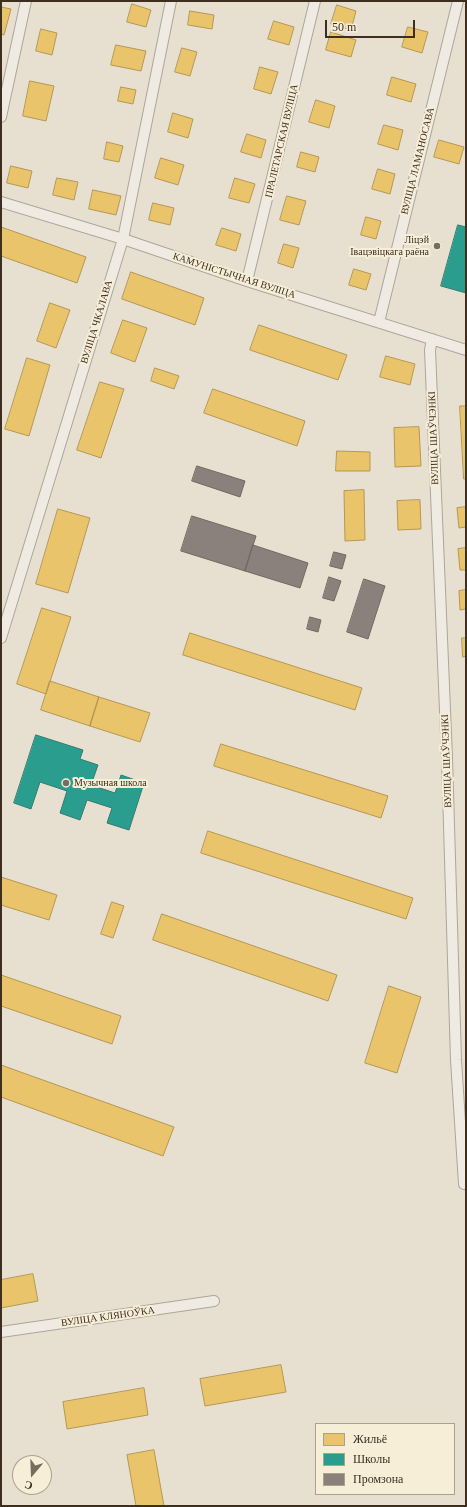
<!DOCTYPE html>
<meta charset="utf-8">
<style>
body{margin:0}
#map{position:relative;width:467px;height:1507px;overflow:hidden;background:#e7e0d1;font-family:"Times New Roman",serif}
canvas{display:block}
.frame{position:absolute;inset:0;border:2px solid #3d2e20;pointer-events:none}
.legend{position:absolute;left:315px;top:1423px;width:140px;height:72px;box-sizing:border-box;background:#f7eed8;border:1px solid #ada18e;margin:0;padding:5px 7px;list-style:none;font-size:12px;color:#3d2e20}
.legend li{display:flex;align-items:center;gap:8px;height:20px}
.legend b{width:20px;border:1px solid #ada18e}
.north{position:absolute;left:12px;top:1455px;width:40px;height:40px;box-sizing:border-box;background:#f7eed8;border:1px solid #ada18e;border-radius:50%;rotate:199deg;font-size:11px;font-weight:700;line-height:16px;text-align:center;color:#3d2e20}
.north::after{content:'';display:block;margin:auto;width:14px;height:18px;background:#786c5e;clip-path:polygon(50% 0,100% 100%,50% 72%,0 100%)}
.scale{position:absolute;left:325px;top:20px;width:90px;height:18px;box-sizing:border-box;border:2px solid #3d2e20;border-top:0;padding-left:5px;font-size:12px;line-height:14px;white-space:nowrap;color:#3d2e20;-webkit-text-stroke:3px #f7eed8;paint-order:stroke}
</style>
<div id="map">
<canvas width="467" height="1507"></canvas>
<div class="frame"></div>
<ul class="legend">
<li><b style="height:11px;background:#e9c46a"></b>Жильё</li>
<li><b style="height:11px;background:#2a9d8f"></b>Школы</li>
<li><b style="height:11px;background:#8a817c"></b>Промзона</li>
</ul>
<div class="north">С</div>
<div class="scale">50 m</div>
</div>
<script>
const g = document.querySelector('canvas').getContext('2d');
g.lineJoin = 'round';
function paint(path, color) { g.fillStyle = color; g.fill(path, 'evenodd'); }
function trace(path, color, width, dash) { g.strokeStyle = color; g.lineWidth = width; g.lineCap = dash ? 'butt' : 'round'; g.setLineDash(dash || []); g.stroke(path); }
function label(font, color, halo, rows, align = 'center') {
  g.font = font + ' "Times New Roman",serif'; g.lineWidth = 4; g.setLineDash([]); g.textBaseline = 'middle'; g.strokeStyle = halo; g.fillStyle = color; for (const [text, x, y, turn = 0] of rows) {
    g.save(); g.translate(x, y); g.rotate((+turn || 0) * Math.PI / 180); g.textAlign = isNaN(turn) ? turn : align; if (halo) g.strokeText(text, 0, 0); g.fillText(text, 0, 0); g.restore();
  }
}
const homes = new Path2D(`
 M132,4L151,10L146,27L127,22Z
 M337,5L356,11L351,30L331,24Z
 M1,7L11,9L4,35L1,34Z
 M190,11L214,15L212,29L188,25Z
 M274,21L294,27L289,45L268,39Z
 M408,27L428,32L422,53L402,47Z
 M41,29L57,33L52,55L36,51Z
 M331,32L356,40L351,57L326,50Z
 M116,45L146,51L141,71L111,65Z
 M182,48L197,52L190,76L175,72Z
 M260,67L278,72L271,94L254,89Z
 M392,77L416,84L411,102L387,95Z
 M30,81L54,86L46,121L23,116Z
 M121,87L136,90L133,104L118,101Z
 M316,100L335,106L329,128L309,122Z
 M173,113L193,119L188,138L168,132Z
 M384,125L403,130L398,150L378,144Z
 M247,134L266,140L261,158L241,152Z
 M439,140L464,147L459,164L434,157Z
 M107,142L123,146L119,162L104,159Z
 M301,152L319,157L315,172L297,167Z
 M161,158L184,165L178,185L155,178Z
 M11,166L32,171L28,188L7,183Z
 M378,169L395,174L390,194L372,189Z
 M57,178L78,182L74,200L53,195Z
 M235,178L255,184L249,203L229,198Z
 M93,190L121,196L116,215L89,209Z
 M287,196L306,201L299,225L280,220Z
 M153,203L174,208L170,225L149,220Z
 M366,217L381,221L376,239L361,235Z
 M1,227L86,257L77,283L1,256Z
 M222,228L241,234L236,251L216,245Z
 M284,244L299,248L293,268L278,263Z
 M354,269L371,274L366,290L349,285Z
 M131,272L204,298L195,325L122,299Z
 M50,303L70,310L56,348L37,341Z
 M123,320L147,328L135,362L111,353Z
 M259,325L347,355L338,380L250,350Z
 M386,356L415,364L410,385L380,377Z
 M27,358L50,365L29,436L5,429Z
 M155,368L179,376L174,389L151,381Z
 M100,382L124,389L101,458L77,450Z
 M213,389L305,421L297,446L204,413Z
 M460,406H466V479H464Z
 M419,427L421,466L395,467L394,428Z
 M337,451L370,452V471H336Z
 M364,490L365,540L345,541L344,491Z
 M420,500L421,529L398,530L397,501Z
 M466,507V527L459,528L457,508Z
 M58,509L90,518L68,593L36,584Z
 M466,548V570H460L458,549Z
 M466,590V609L460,610L459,591Z
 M42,608L71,617L46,694L17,684Z
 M190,633L362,688L355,710L183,655Z
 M462,638H466V656L463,657Z
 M50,681L99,697L90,726L41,710Z
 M99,697L150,713L140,742L90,726Z
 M221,744L388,796L381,818L214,766Z
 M208,831L413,898L406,919L201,853Z
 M1,877L57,895L49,920L1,905Z
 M112,902L124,906L113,938L101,934Z
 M162,914L337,975L328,1001L153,940Z
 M1,975L121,1016L112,1044L1,1006Z
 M389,986L421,997L397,1073L365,1063Z
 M1,1065L174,1127L163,1156L1,1097Z
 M33,1274L38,1301L1,1308V1280Z
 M281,1365L286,1392L205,1406L200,1379Z
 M144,1388L148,1415L67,1429L63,1402Z
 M154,1450L164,1506H136L127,1455Z`);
paint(homes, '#e9c46a');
trace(homes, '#b59754', 1);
const schools = new Path2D(`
 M458,225L466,227V293L441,286Z
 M36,735L83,750L80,759L98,765L91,785L115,793L121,775L144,783L129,830L107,823L112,808L87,800L80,820L60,813L67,791L40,782L31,809L14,803Z`);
paint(schools, '#2a9d8f');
trace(schools, '#307c6e', 1);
const industry = new Path2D(`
 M197,466L245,481L240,497L192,481Z
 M192,516L256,536L245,571L181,551Z
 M253,545L308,563L300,588L245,571Z
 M334,552L346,555L342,569L330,566Z
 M329,577L341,581L334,601L323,598Z
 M364,579L385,586L368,639L347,632Z
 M310,617L321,620L318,632L307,629Z`);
paint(industry, '#8a817c');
trace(industry, '#736860', 1);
const minor = new Path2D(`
 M1,117L26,1
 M1,202L123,239L247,281L466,350
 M247,281L315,1
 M379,322L458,1
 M432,339L430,350L447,758L456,1060L464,1184
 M1,638L123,239L171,1
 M1,1332L214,1301`);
trace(minor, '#ada599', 12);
trace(minor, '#efebe3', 10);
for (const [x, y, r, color] of [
 [437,246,4,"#786c5e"],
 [66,783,4,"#786c5e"]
]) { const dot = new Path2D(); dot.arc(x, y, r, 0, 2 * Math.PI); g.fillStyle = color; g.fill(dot); trace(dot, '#f7eed8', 1.5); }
label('10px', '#3d2e20', '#f7eed8', [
 ["ПРАЛЕТАРСКАЯ ВУЛІЦА",282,141,-77],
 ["ВУЛІЦА ЛАМАНОСАВА",418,161,-76],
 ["КАМУНІСТЫЧНАЯ ВУЛІЦА",234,276,18],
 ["ВУЛІЦА ЧКАЛАВА",97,322,-73],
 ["ВУЛІЦА ШАЎЧЭНКІ",434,438,-92],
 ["ВУЛІЦА ШАЎЧЭНКІ",447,761,-92],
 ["ВУЛІЦА КЛЯНОЎКА",108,1317,-8]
]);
label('10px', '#3d2e20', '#f7eed8', [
 ["Ліцэй",429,240],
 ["Івацэвіцкага раёна",429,252],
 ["Музычная школа",74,783,"left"]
], 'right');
</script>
